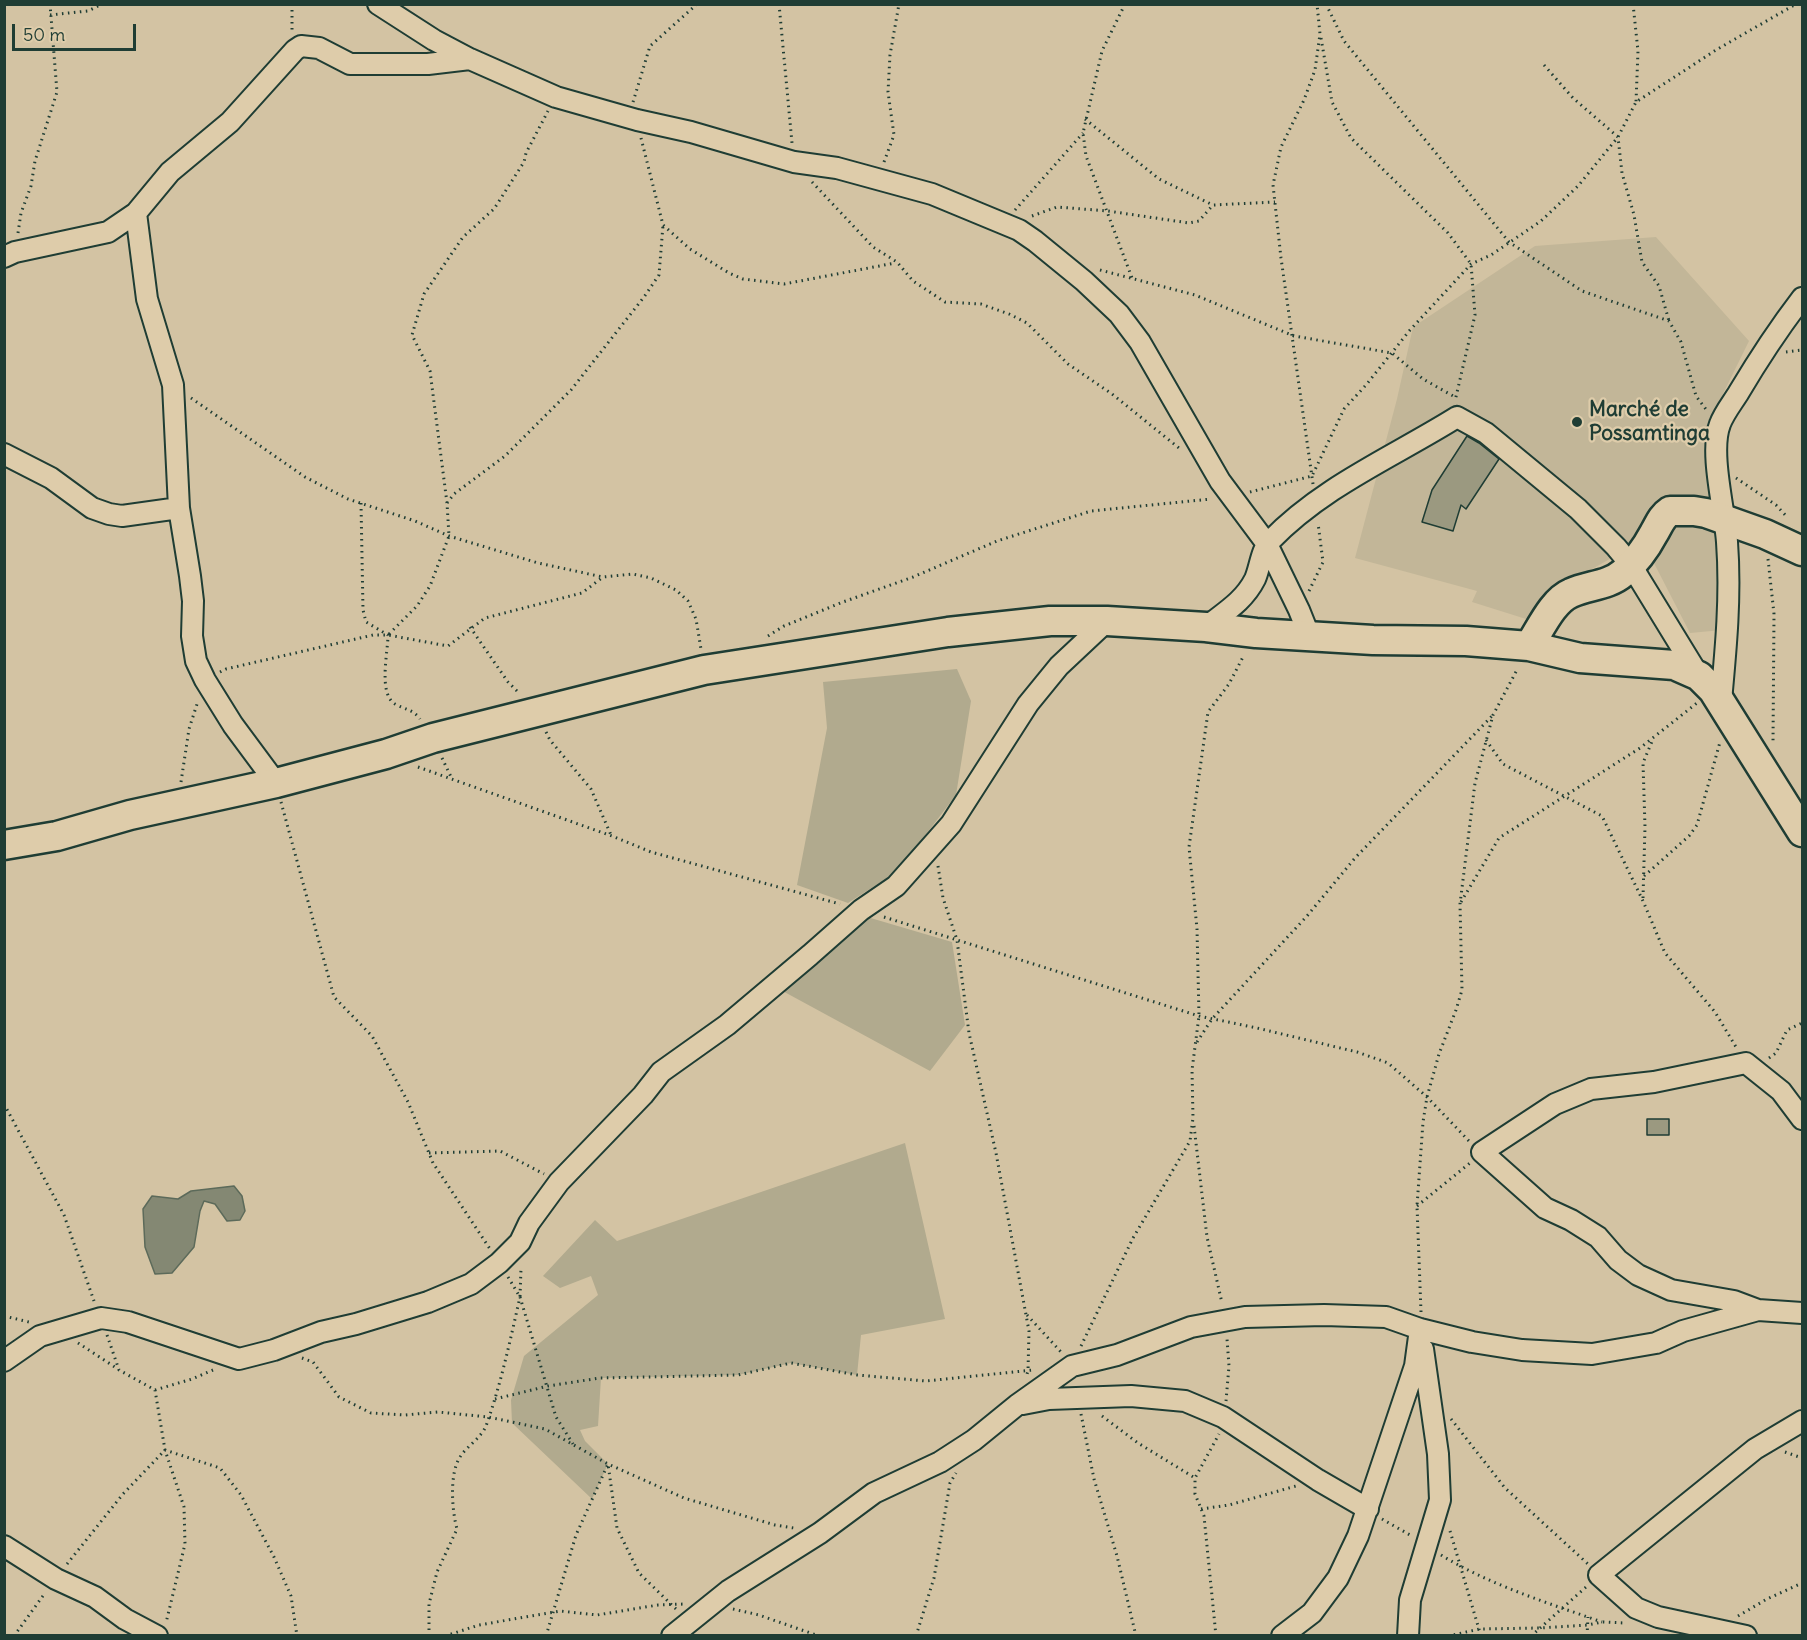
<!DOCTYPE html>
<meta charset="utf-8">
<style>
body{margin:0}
#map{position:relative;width:1807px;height:1640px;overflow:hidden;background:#d3c3a3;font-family:Delius,sans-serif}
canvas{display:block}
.frame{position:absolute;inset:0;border:6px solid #1f3d34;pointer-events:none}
.scale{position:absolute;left:12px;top:24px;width:124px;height:27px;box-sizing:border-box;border:3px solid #1f3d34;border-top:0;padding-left:8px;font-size:18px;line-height:21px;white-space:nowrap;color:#1f3d34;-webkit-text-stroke:4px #deccaa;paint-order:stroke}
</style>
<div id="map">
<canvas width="1807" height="1640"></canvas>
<div class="frame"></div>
<div class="scale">50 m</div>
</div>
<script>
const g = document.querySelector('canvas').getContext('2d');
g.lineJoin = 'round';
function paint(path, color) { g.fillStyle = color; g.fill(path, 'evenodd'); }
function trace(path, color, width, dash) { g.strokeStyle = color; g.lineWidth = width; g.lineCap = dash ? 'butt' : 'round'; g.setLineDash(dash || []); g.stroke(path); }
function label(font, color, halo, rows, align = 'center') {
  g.font = font + ' Delius,sans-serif'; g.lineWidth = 4.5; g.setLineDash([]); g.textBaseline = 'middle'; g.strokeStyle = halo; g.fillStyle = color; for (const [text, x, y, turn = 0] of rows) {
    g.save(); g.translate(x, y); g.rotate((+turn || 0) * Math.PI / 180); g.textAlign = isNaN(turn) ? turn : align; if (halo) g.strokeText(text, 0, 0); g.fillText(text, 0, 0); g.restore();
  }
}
paint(new Path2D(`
 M1656,237L1749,341L1712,416L1709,448L1718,538L1722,630L1690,633L1640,536L1629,548L1578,577L1542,624L1472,602L1477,591L1355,558L1397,399L1413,327L1535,246Z`), '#c2b698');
paint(new Path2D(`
 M957,669L971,701L956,795L898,871L848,903L797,885L827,728L823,682Z
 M857,914L952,942L965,1025L930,1071L766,982Z
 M905,1143L945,1319L861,1335L857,1375L791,1363L738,1375L601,1378L598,1426L580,1430L585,1441L608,1464L592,1499L512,1423L511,1400L524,1356L598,1295L591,1276L560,1288L543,1276L595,1220L617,1241Z`), '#b1aa8e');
const water = new Path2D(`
 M234,1186L242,1196L245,1211L240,1220L227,1221L215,1204L204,1201L200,1211L194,1247L172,1273L155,1274L145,1247L143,1209L152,1196L178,1199L191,1191Z`);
paint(water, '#848873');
trace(water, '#5c6a5a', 1.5);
const building = new Path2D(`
 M1467,436L1479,443L1499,459L1466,509L1461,505L1453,531L1422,522L1432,490Z
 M1647,1119H1669V1135H1647Z`);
paint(building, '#9b9980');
trace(building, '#1f3d34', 1.5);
const street = new Path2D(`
 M378,4L434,40L470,59L556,97L637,120L691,132L794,162L837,168L932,194L1019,230L1035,241L1084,281L1119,314L1140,342L1220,481L1267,544L1299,610L1309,635
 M136,213L147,299L173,385L179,508L190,576L193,601L192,636L196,661L205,680L233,725L276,783
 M4,257L15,252L108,232L136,213L170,172L230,122L295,50L301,46L319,48L350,64H428L470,59
 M4,454L51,478L92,508L109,514L122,516L179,508
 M1206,627C1225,612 1244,601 1255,579C1260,568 1261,550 1270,541C1323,486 1393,457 1457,417L1486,433L1578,509L1616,547L1631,565L1699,676
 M1721,701C1726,648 1731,595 1727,542C1725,511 1709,452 1720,424C1724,413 1733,402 1739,392C1758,360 1779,328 1802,298
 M1802,1119L1781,1091L1746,1063L1654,1082L1591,1089L1555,1104L1482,1152L1545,1208L1571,1220L1598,1237L1618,1260L1638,1275L1671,1290L1734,1301L1758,1310L1802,1313
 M4,1361L40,1336L101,1318L128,1322L239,1359L274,1350L321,1332L356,1324L428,1302L471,1284L499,1263L520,1242L529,1223L559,1182L643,1095L661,1072L727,1025L810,955L861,910L896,886L951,824L1028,704L1059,666L1107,621
 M1023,1404L1049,1399L1131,1396L1185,1401L1223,1417L1318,1480L1368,1509
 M4,1546L56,1579L95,1597L125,1619L157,1636
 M672,1636L728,1591L820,1533L874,1493L940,1462L974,1440L1017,1405L1072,1366L1117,1355L1191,1327L1245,1317L1324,1315L1386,1317L1420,1329L1472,1342L1522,1350L1592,1354L1656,1343L1683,1331L1758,1310
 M1282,1636L1312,1613L1338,1578L1358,1536L1415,1366L1420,1329
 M1408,1636L1410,1600L1440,1500L1438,1454L1423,1349
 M1746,1636L1658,1617L1636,1608L1599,1575L1755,1449L1802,1421`);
const secondary = new Path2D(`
 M1529,646C1540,630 1552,601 1571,593C1588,585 1608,586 1623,573C1636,562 1646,548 1654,533C1659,525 1661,517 1670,511H1694L1706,513L1765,534L1802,551
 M4,845L57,836L130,815L276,783L386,754L433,738L704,670L948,632L1050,621H1107L1206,627L1256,633L1373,640L1466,641L1529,646L1580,658L1674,665L1699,676L1713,690L1802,832`);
trace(street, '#1f3d34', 24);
trace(secondary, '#1f3d34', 33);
trace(new Path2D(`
 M292,4V30
 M779,4L792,143
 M1125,4L1102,51L1083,133L1086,156L1132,278
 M1326,4L1344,41L1509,242L1582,291L1669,321L1681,342L1696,396L1708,412
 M1633,4L1638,51L1636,102
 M50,15L88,11L102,4
 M1321,38L1332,102L1351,138L1448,233L1471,264L1475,315L1455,401
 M1544,65L1573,98L1618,137L1622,173L1634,215L1642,262L1659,286L1669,321
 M633,102L650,46L697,4
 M1085,119L1159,179L1213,205
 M641,138L663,225L690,249L729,273L743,279L784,284L895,263
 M884,162L894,135L888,92L890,55L899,4
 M812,182L873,247L897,262L913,281L945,302L981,304L1009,314L1027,323L1068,364L1112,394L1179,448
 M1015,210L1083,133
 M1032,216L1057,207L1108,211L1189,223L1199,221L1213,205L1275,202
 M18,233L21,213L31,186L35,161L57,92L50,4
 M1100,270L1195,295L1294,336L1392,353L1423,379L1455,397
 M1786,352L1802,350
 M191,398L305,477L348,499L415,521L449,536L538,563L603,577L633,574L651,578L676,590L688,601L696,619L701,649
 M1736,478L1776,505L1788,518
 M1313,484L1281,258L1273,185L1281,147L1304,100L1315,70L1320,34L1317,4
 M1250,492L1312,476L1344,409L1366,385L1410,330L1471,264L1491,255L1541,221L1578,186L1618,137L1636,102L1716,50L1796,4
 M361,503L363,610L366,622L388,635C388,652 378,694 395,704C404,709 414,710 420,719
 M447,503L430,371L412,335L424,294L463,237L494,209L524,162L526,153L548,111
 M1768,559L1774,614L1773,742
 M1309,591L1323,562L1318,523
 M470,627L508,682L519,693
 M389,634L417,606L430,586L449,536L447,503L454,494L505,456L571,390L644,297L659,275L663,225
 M768,636L784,626L843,602L913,577L997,541L1091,511L1211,499
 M220,672L226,669L373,635H388L448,646L485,618L582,593L603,577
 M546,732L550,740L591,789L611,835
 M1486,740L1503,764L1602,816L1643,901L1665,953L1715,1012L1736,1047
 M442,758L452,779
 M418,767L612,836L651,852L840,904
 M181,782L189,729L198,701
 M281,802L334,997L372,1036L408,1102L433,1163L490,1249
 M938,866L943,898L957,940L969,1033L996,1153L1029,1331L1028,1371L1026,1377
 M1644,876L1689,836L1697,825L1720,742
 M1643,898L1645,827L1643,763L1653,739
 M1461,902L1499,838L1640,748L1697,703
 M884,917L1199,1016L1257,1028L1357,1052L1388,1063L1427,1097L1469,1141
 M1197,1042L1212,1019L1307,916L1355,858L1492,716
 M1769,1058L1776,1053L1787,1030L1802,1023
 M4,1104L64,1215L94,1301
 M1194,1126L1207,1237L1222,1303
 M429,1153L500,1151L544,1174
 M1417,1206L1470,1163
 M508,1277L520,1297L521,1268
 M1421,1312L1417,1206L1423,1122L1427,1097L1439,1054L1456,1010L1462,990L1460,904L1475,783L1493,715L1518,668
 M1027,1315L1061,1352
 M4,1316L29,1322
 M107,1335L119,1370L155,1390L165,1450L184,1507L185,1544L166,1623
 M78,1343L118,1369
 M1081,1346L1133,1238L1190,1141L1193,1118L1192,1070L1199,1016L1197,929L1189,847L1208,712L1229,684L1244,655
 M302,1358L313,1362L339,1397L371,1413L405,1415L438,1412L488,1417L545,1429L608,1464L684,1498L775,1525L794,1528
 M155,1390L192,1379L213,1370
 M495,1399L548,1386L600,1378L738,1375L791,1363L857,1375L926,1381L1033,1370
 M1226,1401L1229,1366L1227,1339
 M1081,1414L1094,1479L1117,1556L1136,1636
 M1102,1416L1138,1443L1195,1478
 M1451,1419L1505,1488L1588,1564
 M1785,1452L1802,1458
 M1201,1509L1229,1505L1296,1486
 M1382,1519L1410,1535
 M1450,1531L1481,1636
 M1441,1555C1490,1585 1548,1603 1602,1622
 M67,1564L123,1494L165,1450L220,1468L241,1495L274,1557L291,1596L297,1636
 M733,1609L759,1615L819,1636
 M1738,1616L1767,1599L1802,1583
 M14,1636L45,1593
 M429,1636V1604L437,1572L457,1529C452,1511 449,1474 460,1457C467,1446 481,1438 486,1426C501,1384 510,1341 520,1297L556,1417L573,1444
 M445,1636L479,1625L560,1611L597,1615L658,1605L685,1604
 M546,1636L576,1535L608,1464L617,1528L639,1573L676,1609
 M916,1636L934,1578L950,1483L956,1473
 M1216,1636L1204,1516L1195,1494V1478L1219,1434
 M1448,1636L1480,1629L1539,1628L1588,1625L1602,1622L1625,1623
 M1531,1636L1586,1587
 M1587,1636L1588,1617`), '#1f3d34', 3, [1.5, 4.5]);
trace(street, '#deccaa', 20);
trace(secondary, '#deccaa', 28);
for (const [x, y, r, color] of [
 [1577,422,6,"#1f3d34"]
]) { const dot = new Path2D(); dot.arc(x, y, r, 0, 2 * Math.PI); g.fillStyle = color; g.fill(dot); trace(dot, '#deccaa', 2); }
label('bold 21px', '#1f3d34', '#deccaa', [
 ["Marché de",1589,410],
 ["Possamtinga",1589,434]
], 'left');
</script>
